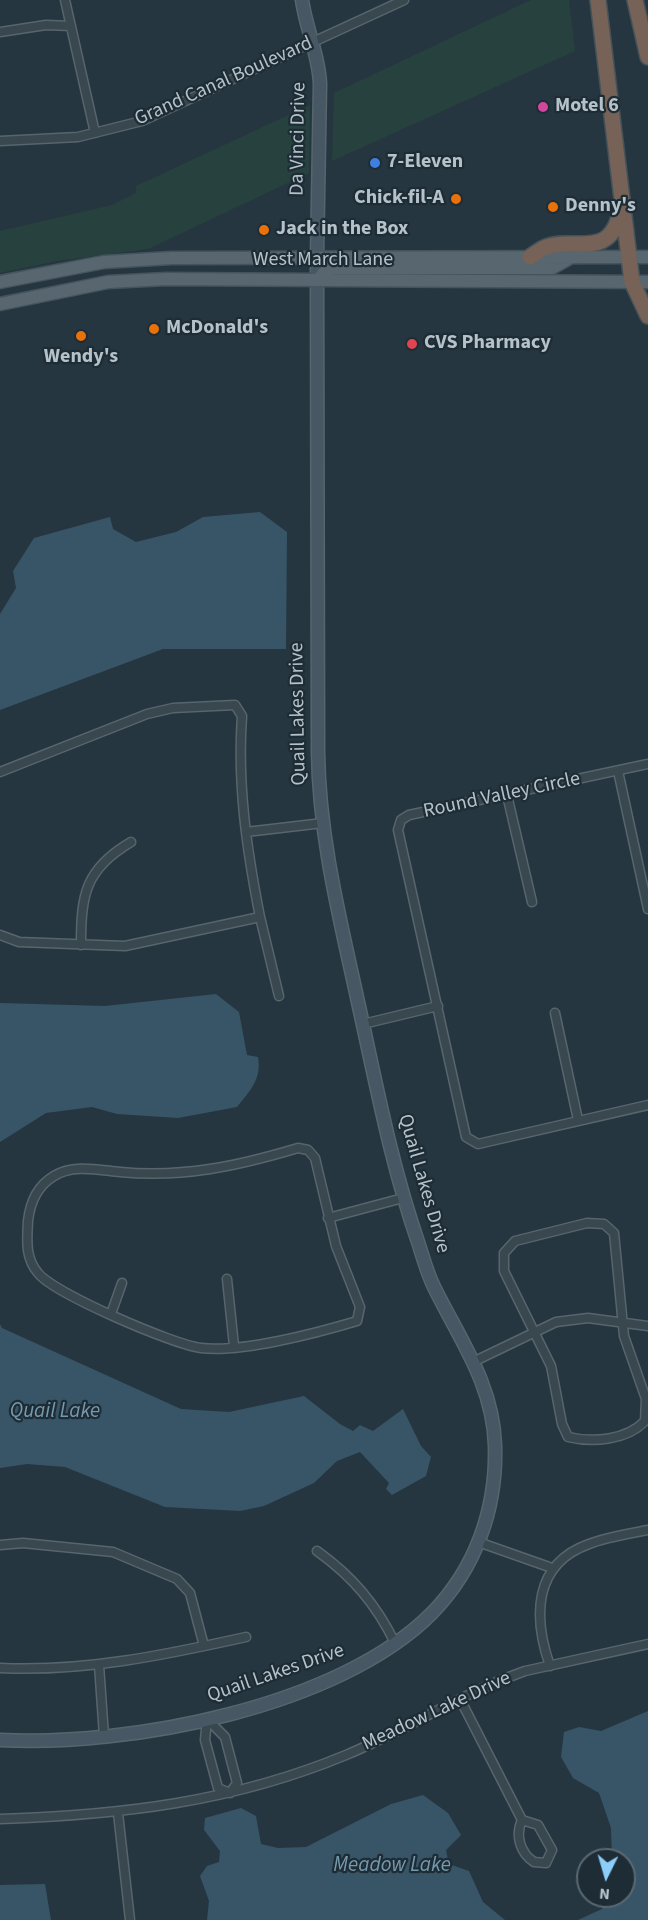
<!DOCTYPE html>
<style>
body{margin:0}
#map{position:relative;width:648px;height:1920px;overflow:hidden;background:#253640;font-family:"Source Sans 3",sans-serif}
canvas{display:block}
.north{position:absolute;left:576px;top:1848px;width:60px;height:60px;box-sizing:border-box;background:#1e2c35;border:2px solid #5a6871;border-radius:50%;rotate:185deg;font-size:16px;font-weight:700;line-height:24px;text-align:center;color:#b5c2ca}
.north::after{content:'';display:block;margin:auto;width:21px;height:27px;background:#8ccdf9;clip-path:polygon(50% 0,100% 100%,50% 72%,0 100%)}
</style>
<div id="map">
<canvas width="648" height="1920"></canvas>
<div class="north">N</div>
</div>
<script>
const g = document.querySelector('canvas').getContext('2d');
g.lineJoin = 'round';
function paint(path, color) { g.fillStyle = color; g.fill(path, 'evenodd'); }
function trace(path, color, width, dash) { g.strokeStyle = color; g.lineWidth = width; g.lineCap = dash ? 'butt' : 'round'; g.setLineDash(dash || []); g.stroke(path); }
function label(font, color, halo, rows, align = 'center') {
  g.font = font + ' "Source Sans 3",sans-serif'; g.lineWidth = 4.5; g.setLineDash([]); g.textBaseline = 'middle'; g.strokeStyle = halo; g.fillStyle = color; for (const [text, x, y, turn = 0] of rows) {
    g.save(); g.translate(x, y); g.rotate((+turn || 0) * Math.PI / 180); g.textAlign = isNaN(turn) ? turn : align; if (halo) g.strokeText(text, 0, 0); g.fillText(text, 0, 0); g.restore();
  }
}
paint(new Path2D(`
 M531,0H569L575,51L332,161L334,93Z
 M310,105L309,173L148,249L57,261L0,273V231L112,205L136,193V186Z`), '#27413e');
paint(new Path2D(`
 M260,512L287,532L286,649H163L0,710V614L16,588L13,571L34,538L110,517L113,529L136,542L176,532L203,517Z
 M216,994L239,1012L247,1055L258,1057C262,1079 250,1091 237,1107L178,1118L117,1114L92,1107L46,1113L0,1142V1003L105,1006Z
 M0,1324L2,1328L181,1409L229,1412L304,1396L340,1424L353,1431L360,1425L373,1431L403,1409L421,1446L431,1457L426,1476L392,1495L386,1489L389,1483L360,1452L337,1461L314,1483L264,1506L240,1511L165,1507L65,1467L27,1464L0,1468Z
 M648,1711V1920H578L602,1909L605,1896H624V1860H612L611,1828L599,1793L573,1778L561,1757L564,1732L579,1727L601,1731Z
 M423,1795L448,1813L461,1835L446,1850L449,1864L469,1871L483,1902L505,1920H207L209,1901L200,1876L207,1866L219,1862L220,1851L204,1830L205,1818L241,1808L256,1816L261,1844L278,1848L306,1847L391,1804Z
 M45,1884L51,1920H0V1885Z`), '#385567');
const street = new Path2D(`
 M65,0L95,133
 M0,32L46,25L71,26
 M0,141L78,137L142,121L404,0
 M648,764L409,815L401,820L398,830L466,1137L478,1144L648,1105
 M618,771L648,909
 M0,772L147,714L173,708L235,705L242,716C237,784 247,851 260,917L125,946L19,942L0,935
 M507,795L532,902
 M246,832L323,823
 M260,917L279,996
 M81,945C81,895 85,869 131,842
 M555,1013L578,1120
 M363,1024L438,1006
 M298,1148L308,1150L315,1158L336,1246L360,1307L357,1321C317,1333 241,1353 201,1348C174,1345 53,1293 38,1273C25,1258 27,1240 28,1221C30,1203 37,1186 54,1176C73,1164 99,1170 120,1172C183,1178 238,1166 298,1148Z
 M328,1218L403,1198
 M587,1223L604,1224L614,1233L624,1336L646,1399L645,1421C627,1440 593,1443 568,1437L562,1424L551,1366L504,1271V1253L515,1241Z
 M227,1279L234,1346
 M111,1314L122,1283
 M475,1361L556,1322L588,1318L648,1326
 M481,1543L552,1568
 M0,1545L23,1543L113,1552L177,1579L190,1593L204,1646
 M317,1551C352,1576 376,1604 395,1643
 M99,1665L104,1736
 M550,1666C533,1617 533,1564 589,1544C607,1537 628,1534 648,1530
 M0,1668C84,1672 165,1655 246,1637
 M460,1699L522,1820C515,1835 520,1853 534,1862L546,1863L552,1850L538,1825L522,1820
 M207,1719L225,1737L237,1783L230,1793L218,1788L205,1740Z
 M118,1813L130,1920
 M0,1819C121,1815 233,1802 346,1755C399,1733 448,1702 501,1680L525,1671L648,1644`);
const secondary = new Path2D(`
 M0,1740C128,1747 339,1707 432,1613C476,1568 497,1508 495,1445C493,1384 460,1340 434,1287C427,1273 423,1257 418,1242C391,1164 376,1083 358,1002C340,919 319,837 318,752L317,257L320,84C319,55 306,29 302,0`);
const primary = new Path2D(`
 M318,280L324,272L332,268H552L570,258
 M0,282L104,262L171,258L648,257
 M0,304L108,282L166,279L648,282`);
const highway = new Path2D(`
 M598,0L632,282L648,316
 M635,0L648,57
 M530,257C535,254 540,249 546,247C574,236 611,262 621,209`);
trace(street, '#57656d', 11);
trace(secondary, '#57656d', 15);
trace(primary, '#45535c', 15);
trace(highway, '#44525a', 18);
trace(street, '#39474f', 8);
trace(secondary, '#475763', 12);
trace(primary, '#57666f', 12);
trace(highway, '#766256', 15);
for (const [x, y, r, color] of [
 [543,107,6,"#d1479c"],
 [375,163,6,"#3f7fe0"],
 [456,199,6,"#e8710a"],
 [553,207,6,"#e8710a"],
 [264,230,6,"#e8710a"],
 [154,329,6,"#e8710a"],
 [81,336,6,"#e8710a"],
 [412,344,6,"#e0444e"]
]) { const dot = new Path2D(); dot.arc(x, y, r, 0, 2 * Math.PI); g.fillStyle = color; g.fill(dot); trace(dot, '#1e2c35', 2); }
label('20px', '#b5c2ca', '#1e2c35', [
 ["Grand Canal Boulevard",224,82,-24],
 ["Da Vinci Drive",299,139,-89],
 ["West March Lane",323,261],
 ["Quail Lakes Drive",299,714,-91],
 ["Round Valley Circle",502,796,-12],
 ["Quail Lakes Drive",423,1184,74],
 ["Quail Lakes Drive",276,1674,-19],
 ["Meadow Lake Drive",437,1712,-25]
]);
label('bold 20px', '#b5c2ca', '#1e2c35', [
 ["Motel 6",555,107],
 ["7-Eleven",387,163],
 ["Chick-fil-A",444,199,"right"],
 ["Denny's",565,207],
 ["Jack in the Box",276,230],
 ["McDonald's",166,329],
 ["CVS Pharmacy",424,344],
 ["Wendy's",81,358,"center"]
], 'left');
label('italic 21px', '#7599ad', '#1e2c35', [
 ["Quail Lake",55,1412],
 ["Meadow Lake",392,1866]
]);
</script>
